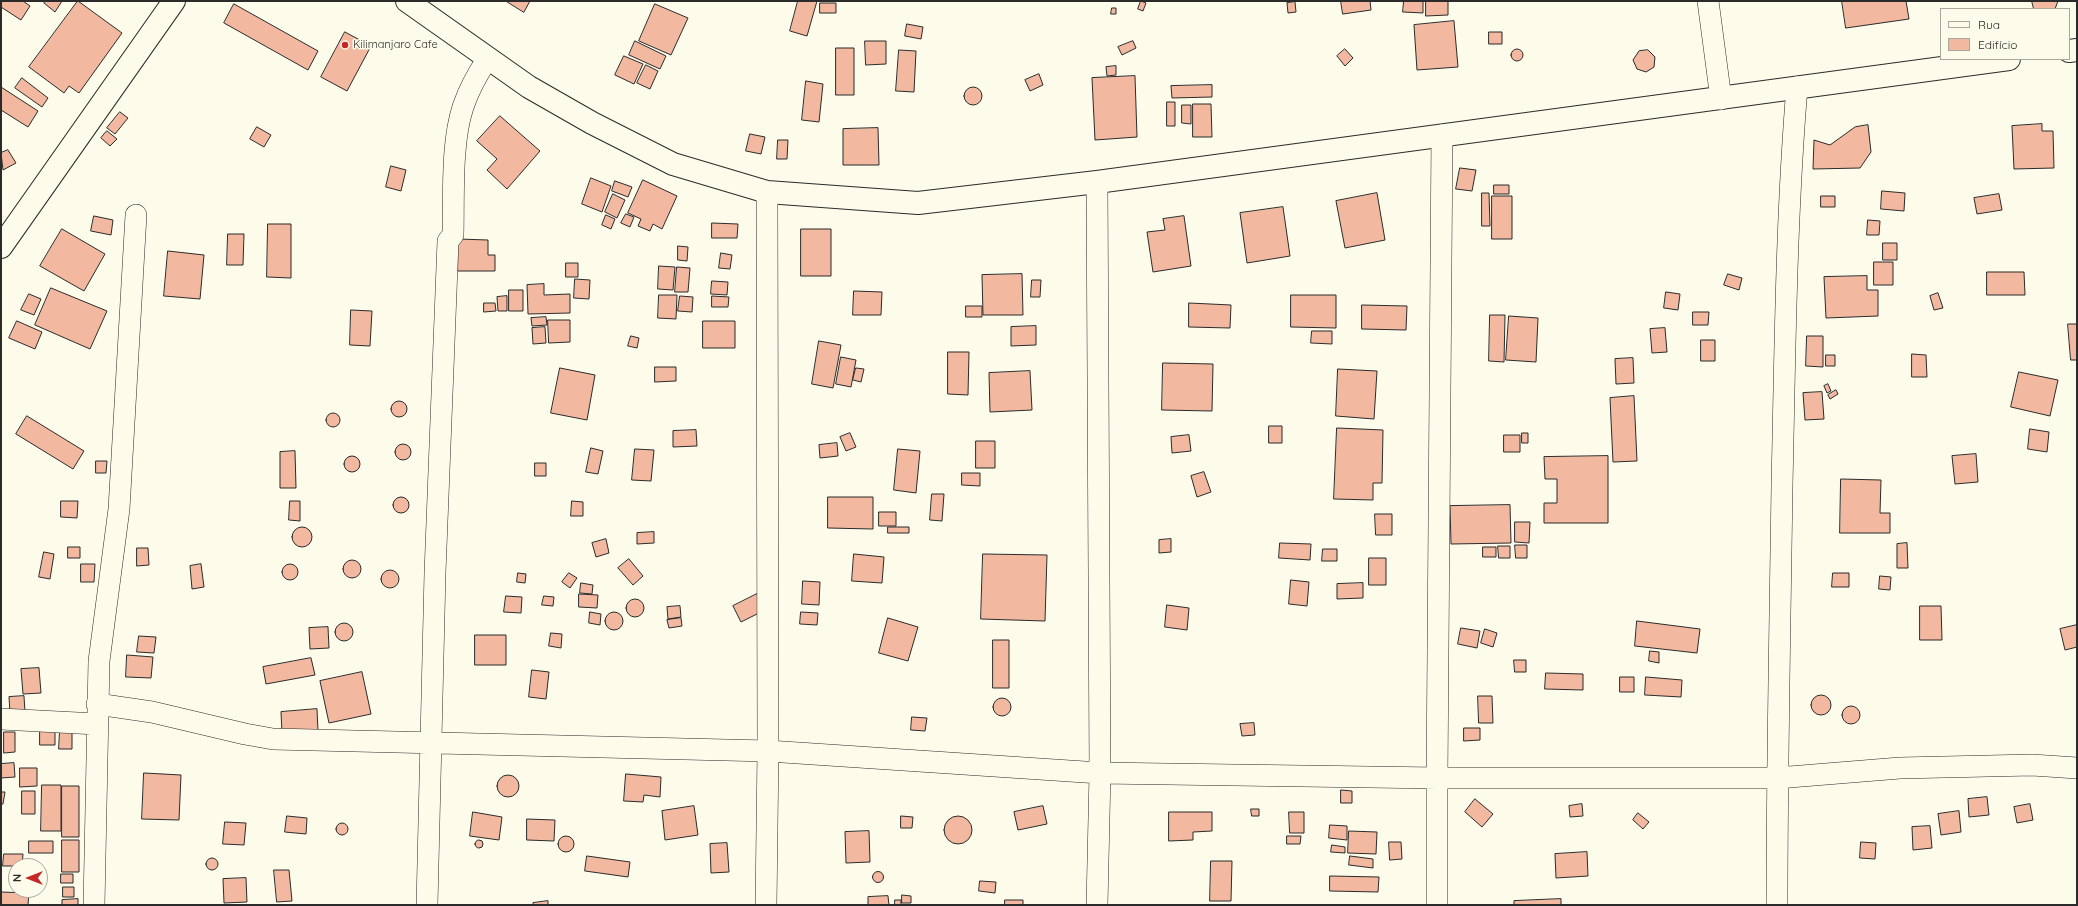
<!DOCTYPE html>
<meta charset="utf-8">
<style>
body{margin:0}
#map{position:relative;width:2078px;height:906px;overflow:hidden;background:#fdfbea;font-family:Quicksand,sans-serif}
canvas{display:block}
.frame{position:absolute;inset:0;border:2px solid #2b2b2b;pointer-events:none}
.legend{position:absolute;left:1940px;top:8px;width:130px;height:52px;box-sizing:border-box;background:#fdfbea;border:1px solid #a9a89e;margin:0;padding:5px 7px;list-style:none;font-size:12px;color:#2b2b2b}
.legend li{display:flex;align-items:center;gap:8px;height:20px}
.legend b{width:20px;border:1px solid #a9a89e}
.north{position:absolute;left:8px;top:858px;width:40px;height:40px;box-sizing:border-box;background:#fdfbea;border:1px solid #a9a89e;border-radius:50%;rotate:270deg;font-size:11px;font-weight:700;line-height:16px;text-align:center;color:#2b2b2b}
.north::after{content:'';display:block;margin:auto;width:14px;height:18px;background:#c62828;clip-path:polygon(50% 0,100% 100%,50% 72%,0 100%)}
</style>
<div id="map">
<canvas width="2078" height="906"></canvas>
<div class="frame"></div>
<ul class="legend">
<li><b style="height:5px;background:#fdfbea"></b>Rua</li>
<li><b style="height:11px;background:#f2b8a0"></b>Edifício</li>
</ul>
<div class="north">N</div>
</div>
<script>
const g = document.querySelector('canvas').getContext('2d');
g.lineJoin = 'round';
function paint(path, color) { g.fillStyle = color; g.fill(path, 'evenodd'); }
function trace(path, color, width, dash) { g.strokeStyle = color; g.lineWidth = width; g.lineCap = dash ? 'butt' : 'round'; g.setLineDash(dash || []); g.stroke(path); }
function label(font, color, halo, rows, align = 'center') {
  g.font = font + ' Quicksand,sans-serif'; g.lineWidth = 3; g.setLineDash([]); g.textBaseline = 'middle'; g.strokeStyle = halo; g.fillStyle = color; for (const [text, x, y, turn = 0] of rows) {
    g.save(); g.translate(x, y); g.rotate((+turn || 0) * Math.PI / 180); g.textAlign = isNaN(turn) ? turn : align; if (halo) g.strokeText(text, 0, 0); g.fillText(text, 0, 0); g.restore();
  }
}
const building = new Path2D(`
 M1,1H23L30,6L21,20L1,7Z
 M46,1H62L55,12L44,3Z
 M78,1L122,33L79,93L69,86L64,93L29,67Z
 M506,1H530L524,12Z
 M798,1H817L807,36L790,31Z
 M1141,1L1146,3L1143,11L1138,9Z
 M1341,1H1370L1371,10L1343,14Z
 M1404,1H1423V13L1403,12Z
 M1426,1H1448V15L1426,16Z
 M1842,1H1906L1909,19L1846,28Z
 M2032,1H2058L2055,9H2034Z
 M1295,2L1296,12L1288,13L1287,3Z
 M820,3H836V13H820Z
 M234,4L318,51L308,70L224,23Z
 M655,4L688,18L671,55L639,41Z
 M1112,8H1116V14H1111Z
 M1454,21L1458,67L1417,70L1414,25Z
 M907,24L923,27L921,39L905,36Z
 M345,32L371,46L347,91L321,77Z
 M1489,32H1502V44H1489Z
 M635,41L666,56L660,69L629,55Z
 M865,41H886V64L866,65Z
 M1133,41L1136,48L1122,55L1118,47Z
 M836,48H854V95H836Z
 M1511 55a6 6 0 1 1 12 0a6 6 0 1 1-12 0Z
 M1345,49L1353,58L1345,66L1337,56Z
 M899,50L916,51L914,92L896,91Z
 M1648,50L1655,57L1654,67L1646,72L1637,69L1633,60L1639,51Z
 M624,56L643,64L634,84L615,75Z
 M646,65L658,71L650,89L637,83Z
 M1116,66V75L1107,76L1106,67Z
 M1039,74L1043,85L1030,91L1025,80Z
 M1135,76L1137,137L1095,140L1092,78Z
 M22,78L48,98L42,107L15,88Z
 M806,81L823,84L819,122L802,120Z
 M1212,85V97L1172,98L1171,86Z
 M1,87L38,111L28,127L1,110Z
 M964 96a9 9 0 1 1 18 0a9 9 0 1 1-18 0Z
 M1167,102H1175V126H1167Z
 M1193,104H1211L1212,137H1193Z
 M1182,105H1191V124L1182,123Z
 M120,112L128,118L115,134L107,128Z
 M500,116L540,151L507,189L487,170L497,159L477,141Z
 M2042,124V131H2053L2054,168L2014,169L2012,126Z
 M1868,125L1871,152L1860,168L1813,169L1814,140L1830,145L1855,127Z
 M257,127L271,135L264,147L250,139Z
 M878,128L879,165H843V129Z
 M107,131L117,139L110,146L101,138Z
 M750,134L765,137L761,154L746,151Z
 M778,140H788L787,159H777Z
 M8,150L16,163L3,170L1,153Z
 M391,166L406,170L401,191L386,187Z
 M1460,168L1476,170L1472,191L1456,189Z
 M591,178L611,186L602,212L582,204Z
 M643,180L677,196L662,229L653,224L650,231L638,226L641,219L628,213Z
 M615,181L632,187L628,197L612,191Z
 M1494,185H1509V194H1494Z
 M1882,191L1905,193L1904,211L1881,209Z
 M1377,193L1385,240L1345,248L1336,201Z
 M1482,193H1489L1490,226H1482Z
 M613,194L625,200L617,218L605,212Z
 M1999,194L2002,210L1977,214L1974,198Z
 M1492,196H1512V239H1492Z
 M1821,196H1835V207H1821Z
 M1283,207L1290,256L1247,263L1240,213Z
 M626,214L634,217L630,227L621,223Z
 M606,215L615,219L611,229L602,225Z
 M94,216L113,220L111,235L91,231Z
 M1184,216L1191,266L1153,272L1147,232L1165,230L1163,219Z
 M1868,220L1880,221L1879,235H1867Z
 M712,223L738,224L737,238H712Z
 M268,224H291V278L267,277Z
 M62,229L105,254L84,291L40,266Z
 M801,229H831V276H801Z
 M228,234H244L243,265H227Z
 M458,239L488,240V255H495V271H458Z
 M1883,243H1897V260H1883Z
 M678,246L688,247L687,261L678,260Z
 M168,251L204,255L200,299L164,296Z
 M721,253L732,255L730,269L719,268Z
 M1874,262H1893V285H1874Z
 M566,263H578V277H566Z
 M659,266L675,267L673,290L658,289Z
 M677,267L690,268L688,292H675Z
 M1987,272H2024L2025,295H1987Z
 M1022,274L1023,315H983L982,275Z
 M1728,274L1742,278L1739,290L1724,285Z
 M1867,276V290H1878V316L1826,318L1824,277Z
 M575,279L590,280L589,299L574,298Z
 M1032,280H1041L1040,297H1031Z
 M712,281L728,282L727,295L711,294Z
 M544,284V295L570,294V313L528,314L527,285Z
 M51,288L107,311L90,349L35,325Z
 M509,290H523V311H509Z
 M854,291L882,292L881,315H853Z
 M1666,292L1680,294L1678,310L1664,308Z
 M1938,293L1943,308L1934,310L1930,296Z
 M29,294L41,299L34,315L21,310Z
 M659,295H677L676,319L658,318Z
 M1291,295H1336V328L1291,327Z
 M507,296V311H498L497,297Z
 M680,296L693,297L692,312L678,311Z
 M712,296L729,297L728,307H712Z
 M484,303H495L496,311L484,312Z
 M1189,303L1231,305L1230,328L1189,327Z
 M1362,305L1407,306L1406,330L1362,329Z
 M966,306H982V317H966Z
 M351,310L372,311L370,346L350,345Z
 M1693,312H1709L1708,325H1693Z
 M1490,315H1505L1504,362L1489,361Z
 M1509,316L1538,318L1536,362L1506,360Z
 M546,317L547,325L532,326L531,318Z
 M548,320H570V342L549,343Z
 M17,321L42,332L35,349L9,338Z
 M703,321H735V348H703Z
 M2068,324H2077V360H2071Z
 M1036,326V345L1011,346V327Z
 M545,327L546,343L533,344L532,328Z
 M1665,328L1667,352L1652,353L1650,329Z
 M1312,331H1332V344L1311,343Z
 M631,336L639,338L637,348L628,346Z
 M1807,336H1823V367L1806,366Z
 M1701,340H1715V361H1701Z
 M819,341L841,345L833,388L812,384Z
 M948,352H969L968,395L948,394Z
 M1912,354L1926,355L1927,377H1912Z
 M1826,355H1835V366H1826Z
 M841,357L856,360L851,387L836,384Z
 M1633,358L1634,383L1616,384L1615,359Z
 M1163,363L1213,364L1212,411L1162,410Z
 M655,367H676V381L655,382Z
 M560,368L595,375L587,420L551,413Z
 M856,368L864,369L861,382L853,380Z
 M1338,369L1377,371L1374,419L1336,416Z
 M1030,371L1032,410L990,412L989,373Z
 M2019,372L2058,380L2050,416L2011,407Z
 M1828,384L1831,391L1827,393L1824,386Z
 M1836,390L1838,394L1830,399L1828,395Z
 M1822,392L1824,419L1805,420L1803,393Z
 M1634,396L1637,461L1613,462L1610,398Z
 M391 409a8 8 0 1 1 16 0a8 8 0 1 1-16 0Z
 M326 420a7 7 0 1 1 14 0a7 7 0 1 1-14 0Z
 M27,416L84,451L73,469L16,434Z
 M1269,426H1282V443H1269Z
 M1337,428L1383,430L1382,483H1373V500L1334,499Z
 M2030,429L2049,432L2047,452L2028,449Z
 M696,430L697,446L673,447V431Z
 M850,433L856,447L846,451L840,437Z
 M1522,433H1528V443H1522Z
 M1189,435L1191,451L1172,453L1171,437Z
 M1504,435H1520V452H1504Z
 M976,441H995V468H976Z
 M837,443L838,456L820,458L819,445Z
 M395 452a8 8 0 1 1 16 0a8 8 0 1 1-16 0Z
 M591,448L603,451L598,474L586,472Z
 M635,449L654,450L651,481L632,480Z
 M898,449L920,451L916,493L894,490Z
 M295,451L296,488H280V452Z
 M1976,454L1978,482L1955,484L1952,456Z
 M344 464a8 8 0 1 1 16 0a8 8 0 1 1-16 0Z
 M1608,456V523H1544V503H1557V479H1545L1544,457Z
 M96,461H107L106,473H96Z
 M535,463H546V476H535Z
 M1204,472L1211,492L1197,497L1191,476Z
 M962,473H980V486L962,485Z
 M1841,479L1881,480L1880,513H1890V533H1840Z
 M932,494H944L942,521L930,520Z
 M828,497H873V529L828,528Z
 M393 505a8 8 0 1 1 16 0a8 8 0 1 1-16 0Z
 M61,501H78L77,518L61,517Z
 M290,501H300V521L289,520Z
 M572,501L583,502V516H571Z
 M1510,505L1511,543L1451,544L1450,506Z
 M879,512H896V526H879Z
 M1375,514H1392V535H1376Z
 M1515,522H1530L1529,543L1515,542Z
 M888,527H909V533H888Z
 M292 537a10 10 0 1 1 20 0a10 10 0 1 1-20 0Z
 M654,532V543L637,544V533Z
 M606,539L609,553L596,557L592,543Z
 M1171,539V552L1159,553V540Z
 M1280,543L1311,544L1310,560L1279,558Z
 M1907,543L1908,568H1897V544Z
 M1515,545H1527V558H1516Z
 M1498,546H1510V558H1499Z
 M68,547H80V558H68Z
 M1483,547H1496V557H1483Z
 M137,548H148L149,565L137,566Z
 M1323,549H1337V561H1322Z
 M44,552L54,554L50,579L39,577Z
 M854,554L884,557L882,583L852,581Z
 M983,554L1047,555L1045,621L981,619Z
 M1369,558H1386V585H1369Z
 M629,559L643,576L633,585L618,568Z
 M343 569a9 9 0 1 1 18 0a9 9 0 1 1-18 0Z
 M282 572a8 8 0 1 1 16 0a8 8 0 1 1-16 0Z
 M81,564H95L94,582H81Z
 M201,564L204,587L192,589L190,566Z
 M381 579a9 9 0 1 1 18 0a9 9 0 1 1-18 0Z
 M518,573L526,574L525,583L517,582Z
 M569,573L577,578L570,588L562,582Z
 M1833,573H1849V587H1832Z
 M1880,576L1891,577L1890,590L1879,589Z
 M1291,580L1309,582L1307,606L1289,604Z
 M803,581L820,582L819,605L802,604Z
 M581,583L593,585L592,594L580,593Z
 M1363,583V598L1337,599V584Z
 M579,594L598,595L597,608L579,607Z
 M757,594L765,610L741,622L733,606Z
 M506,596L522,597L521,613L504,612Z
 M544,596L554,597L553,606L542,605Z
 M626 608a9 9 0 1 1 18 0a9 9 0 1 1-18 0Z
 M1167,605L1189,608L1187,630L1165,627Z
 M680,606L681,617L668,619L667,607Z
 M1920,606H1941L1942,640H1920Z
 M590,612L601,614L600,625L589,623Z
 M801,612L818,613L817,625L800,624Z
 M605 621a9 9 0 1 1 18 0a9 9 0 1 1-18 0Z
 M681,618L682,626L669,628L667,620Z
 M888,618L918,627L908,661L879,653Z
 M1637,621L1700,629L1697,653L1635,646Z
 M335 632a9 9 0 1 1 18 0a9 9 0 1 1-18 0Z
 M2077,625V647L2065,650L2060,629Z
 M328,627L329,648L310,649L309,628Z
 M1461,628L1480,631L1477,648L1458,644Z
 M1485,629L1497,633L1493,647L1481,643Z
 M551,633L562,634L561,648L549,646Z
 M475,635H506V665H475Z
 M139,636L156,637L154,653L137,652Z
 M993,640H1009V688H993Z
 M1650,651L1659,652V663L1649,661Z
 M127,655L153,657L151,678L126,677Z
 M311,658L315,675L266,684L263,667Z
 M1514,660H1526V672H1515Z
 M39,668L41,693L23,694L21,669Z
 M532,670L549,672L546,699L529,697Z
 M362,672L371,714L329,723L320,681Z
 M1546,673L1583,674V690L1545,689Z
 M1620,677H1634V692H1620Z
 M1646,677L1682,680L1681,697L1645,695Z
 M1811 705a10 10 0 1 1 20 0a10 10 0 1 1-20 0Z
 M24,696L25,712L10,713L9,697Z
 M1478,696H1492L1493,723H1479Z
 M993 707a9 9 0 1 1 18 0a9 9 0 1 1-18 0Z
 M1842 715a9 9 0 1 1 18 0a9 9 0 1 1-18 0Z
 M317,709L318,731L282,733L281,712Z
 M912,717L927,718L925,731L911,730Z
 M1254,723L1255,735L1242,736L1240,724Z
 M1464,728H1480V740L1464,741Z
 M40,730H55V745H40Z
 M60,730H72V749H59Z
 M4,732H15V752L4,753Z
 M14,763L15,777L1,778V764Z
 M20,768H37V786L20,787Z
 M144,773L181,775L179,820L142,819Z
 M626,774L661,777L660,797L644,795L643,802L624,801Z
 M497 786a11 11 0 1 1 22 0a11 11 0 1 1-22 0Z
 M42,785H61V831H41Z
 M62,786H79V837H62Z
 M1341,790L1352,791V803H1341Z
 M22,791H35V814H22Z
 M1,792H5L3,804H1Z
 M1987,797L1989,815L1969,817L1968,799Z
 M1475,799L1493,814L1482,827L1465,812Z
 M1582,804L1583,816L1570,817L1569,806Z
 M2030,804L2033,820L2017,823L2014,807Z
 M694,806L698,835L665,840L662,811Z
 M1043,806L1047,824L1018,830L1014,812Z
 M1251,809H1259V816H1252Z
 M1959,811L1961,832L1941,835L1938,814Z
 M473,812L502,817L499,840L470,836Z
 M1169,812H1212V831L1193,832V840L1169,841Z
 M1289,812H1304V833H1290Z
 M1638,813L1649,822L1643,829L1633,820Z
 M287,816L307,818L306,834L285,832Z
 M901,816L913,817L912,828H901Z
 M944 830a14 14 0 1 1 28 0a14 14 0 1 1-28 0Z
 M527,819L555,820L554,841L527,840Z
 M225,822L246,823L244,845L223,844Z
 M336 829a6 6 0 1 1 12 0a6 6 0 1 1-12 0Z
 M1330,825L1347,826V840L1329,838Z
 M1930,826L1932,848L1913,850L1912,827Z
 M869,831L870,862L846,863L845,832Z
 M1349,831L1377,832L1376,854L1348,853Z
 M558 844a8 8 0 1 1 16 0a8 8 0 1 1-16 0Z
 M1287,836H1301L1300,844H1287Z
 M475 844a4 4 0 1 1 8 0a4 4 0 1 1-8 0Z
 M62,840H79V872H62Z
 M29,841H53V853H29Z
 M1389,842H1401L1402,859L1390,860Z
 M1861,842L1876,843L1875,859L1860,858Z
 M727,843L729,872L711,873L710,844Z
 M1332,845L1345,847V853L1331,852Z
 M1587,852L1588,876L1556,878L1555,854Z
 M4,854H23L22,866H3Z
 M587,856L630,862L628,877L585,871Z
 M1350,856L1373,859V868L1349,865Z
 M206 864a6 6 0 1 1 12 0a6 6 0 1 1-12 0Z
 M1211,861H1232L1231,901H1210Z
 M26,864H40V866H26Z
 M274,870H289L292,901L277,902Z
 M872.5 877a5.5 5.5 0 1 1 11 0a5.5 5.5 0 1 1-11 0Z
 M61,874H73V883H61Z
 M1330,876L1379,877L1378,892L1330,891Z
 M246,878L247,902L224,903L223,879Z
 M980,881L996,882L995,893L979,891Z
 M63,887H74V897H63Z
 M1,892L29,893L28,905H1Z
 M902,895L911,896V903H902Z
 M888,896L889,905H868V897Z
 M78,899V905H62V900Z
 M1561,899V905H1514V901Z
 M895,900H901V905H895Z
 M1005,900H1023V905H1005Z
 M548,901V905H533V903Z`);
paint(building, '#f2b8a0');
trace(building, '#2b2b2b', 1);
const minor = new Path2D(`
 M1708,1L1721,99
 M1097,182L1100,773L1097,905
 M97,704L152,712L245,734L273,739L768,751L1100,773L1437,778H1777L1900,768L2032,765L2077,768
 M1,719L97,724
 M94,905L99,661L119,509L136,215
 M427,905L435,573L448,241L453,235C454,197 451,143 463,107C469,89 478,73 488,58
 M766,905L768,751L767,192
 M1437,905V778L1442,135
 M1777,905C1777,765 1780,626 1782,486C1785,353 1786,220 1797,87`);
const secondary = new Path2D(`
 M407,1L529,87L592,123L673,164L767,192L918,203L1097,182L2009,59
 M2069,51L2077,50
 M1,247L174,1`);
trace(minor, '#2b2b2b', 22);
trace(secondary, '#2b2b2b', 24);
trace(minor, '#fdfbea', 21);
trace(secondary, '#fdfbea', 22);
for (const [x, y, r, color] of [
 [345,45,4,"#c62828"]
]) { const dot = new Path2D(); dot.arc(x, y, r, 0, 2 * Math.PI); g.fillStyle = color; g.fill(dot); trace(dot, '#fdfbea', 1.5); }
label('11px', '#2b2b2b', '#fdfbea', [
 ["Kilimanjaro Cafe",353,45]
], 'left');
</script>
